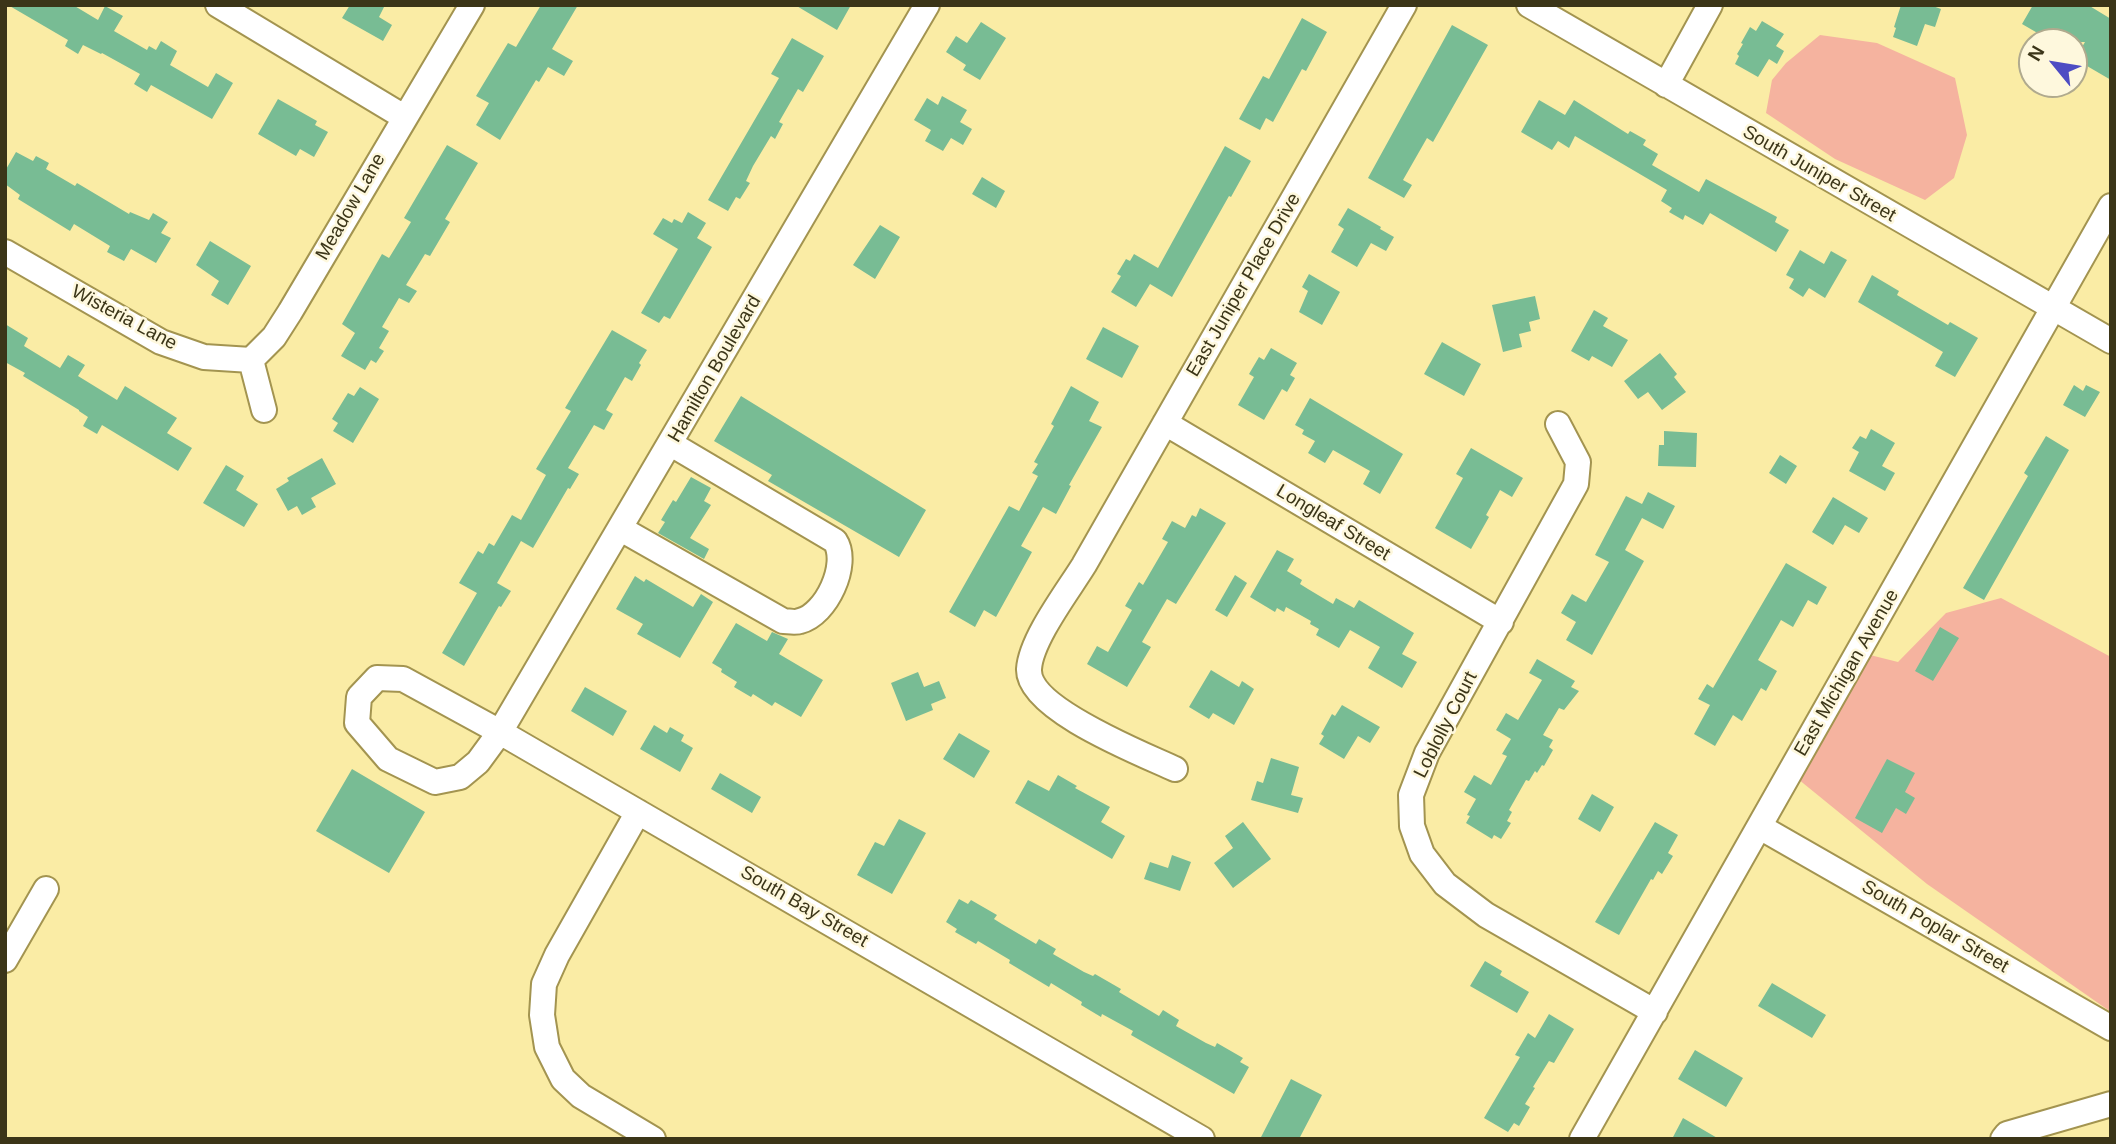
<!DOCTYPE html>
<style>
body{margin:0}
#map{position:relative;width:2116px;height:1144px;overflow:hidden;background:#faeca5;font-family:Arial,sans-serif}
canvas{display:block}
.frame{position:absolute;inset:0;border:7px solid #3b3518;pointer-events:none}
.north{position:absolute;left:2018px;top:28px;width:70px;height:70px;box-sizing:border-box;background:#fef8dd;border:2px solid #b0aa8e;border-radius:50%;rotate:300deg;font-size:19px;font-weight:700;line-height:28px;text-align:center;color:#3b3518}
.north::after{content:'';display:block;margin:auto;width:24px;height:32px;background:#4d4cc3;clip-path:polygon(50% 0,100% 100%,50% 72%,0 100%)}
</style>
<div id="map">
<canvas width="2116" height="1144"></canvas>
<div class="frame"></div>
<div class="north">N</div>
</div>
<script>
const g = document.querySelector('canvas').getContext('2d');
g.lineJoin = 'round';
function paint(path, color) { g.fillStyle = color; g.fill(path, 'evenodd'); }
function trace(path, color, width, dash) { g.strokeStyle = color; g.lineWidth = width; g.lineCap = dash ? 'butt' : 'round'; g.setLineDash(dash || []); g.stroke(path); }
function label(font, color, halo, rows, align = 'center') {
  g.font = font + ' Arial,sans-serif'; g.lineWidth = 5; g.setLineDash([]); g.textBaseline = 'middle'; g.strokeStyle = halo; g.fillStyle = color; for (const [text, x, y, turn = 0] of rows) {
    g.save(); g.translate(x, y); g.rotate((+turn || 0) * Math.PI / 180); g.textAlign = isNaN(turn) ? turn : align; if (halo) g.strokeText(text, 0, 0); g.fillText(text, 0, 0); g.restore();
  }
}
paint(new Path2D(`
 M1820,35L1877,43L1955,78L1967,135L1954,178L1925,200L1835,159L1766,113L1772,80L1786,63Z
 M2001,598L2111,657V1012L1927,884L1798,779L1866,654L1898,662L1946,613Z`), '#f5b39f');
paint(new Path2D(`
 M8,5H73L98,20L105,6L123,16L114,31L147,50L149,46L156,50L161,41L177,51L170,65L208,87L216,73L233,83L212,119L151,85L147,92L134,84L140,74L102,53L101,54L83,45L78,54L65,46L68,40Z
 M350,5H385L379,17L392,25L383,41L342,18Z
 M541,5H578L552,49L573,61L564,76L548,67L539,82L536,80L500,140L476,125L489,103L476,96L508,43L516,47Z
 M795,5H851L837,30Z
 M1901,5H1930L1941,9L1935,27L1925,24L1917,46L1893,37L1896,28L1894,27Z
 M2033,5H2088L2111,19V80L2075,59L2085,42H2053L2022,24Z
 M1302,18L1327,32L1306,71L1302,69L1273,122L1266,118L1260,130L1239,119L1263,76L1269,79Z
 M1762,21L1784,34L1776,46L1784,51L1777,64L1769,59L1758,77L1735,64L1739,56L1737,54L1743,44L1741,43L1750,27L1756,31Z
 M981,22L1006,38L980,80L963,70L966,65L946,52L956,36L967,43Z
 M1452,25L1488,45L1433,142L1427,138L1403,180L1412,185L1404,198L1368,178Z
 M792,38L824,56L803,92L798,89L779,122L783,124L775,139L771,136L753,166L746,181L750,183L740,199L736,197L728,211L708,200L779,78L771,74Z
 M942,96L967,110L960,122L972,129L963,145L951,138L943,151L925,141L931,130L914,120L927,98L938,105Z
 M278,99L317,121L315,125L328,132L314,157L300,149L296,156L258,134Z
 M1539,100L1565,115L1574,100L1628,134L1630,131L1646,140L1643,145L1658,154L1652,165L1699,192L1706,179L1777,217L1775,222L1789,230L1776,252L1710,213L1703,225L1685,215L1683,220L1669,212L1672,208L1661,201L1667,190L1575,136L1569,148L1558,141L1552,150L1521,132Z
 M447,145L478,163L445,219L450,222L430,256L425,254L406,285L417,291L409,303L399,298L382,327L389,331L379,348L384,351L376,363L371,360L365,370L341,356L355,333L342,324L382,254L389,258L411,222L404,218Z
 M1225,146L1251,161L1231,197L1229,196L1172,297L1150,284L1136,307L1111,292L1121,276L1117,274L1126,259L1130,261L1134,254L1158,268Z
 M16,152L33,161L36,156L49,163L46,169L75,186L77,183L129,214L130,212L149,220L153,213L168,222L161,233L171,238L156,263L131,249L124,261L107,252L110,246L74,224L70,231L18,199L20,195L5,184V171Z
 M982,177L1005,191L996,208L972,194Z
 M1348,208L1381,227L1380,229L1394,237L1386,251L1371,243L1357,267L1331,252L1344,229L1338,225Z
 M688,212L706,223L697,238L712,247L670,319L664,316L659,323L641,313L678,249L653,234L663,218L672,223L674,219L682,223Z
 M880,225L900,237L875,279L853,265Z
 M210,241L251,266L228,305L211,295L219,281L196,265Z
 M1800,250L1824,264L1831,251L1847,260L1825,298L1809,288L1803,297L1789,288L1794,279L1786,275Z
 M1309,274L1340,292L1322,325L1299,312L1308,291L1302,287Z
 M1872,275L1899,291L1897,295L1919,308L1948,325L1950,322L1978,338L1955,377L1935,366L1943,352L1858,302Z
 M1535,296L1540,319L1529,322L1531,331L1519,334L1522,347L1503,352L1492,305Z
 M1594,310L1608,318L1603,326L1628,340L1612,367L1592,356L1589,361L1571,351Z
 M5,324L28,338L24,346L60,368L68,355L85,365L78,376L117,400L125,386L177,418L167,433L192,448L178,471L102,425L97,434L83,426L88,417L79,411V410L23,376L25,373L5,362Z
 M1103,327L1139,346L1122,378L1086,359Z
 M612,330L647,350L639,363L641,365L632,381L625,377L606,410L613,414L604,430L594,425L568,468L579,474L570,489L568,488L533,548L521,541L497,583L511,591L501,607L499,606L464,666L442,653L477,593L459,583L478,551L483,554L489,543L494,546L512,515L521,520L546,475L536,469L571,411L565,408Z
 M1442,342L1481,364L1464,396L1424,374Z
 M1271,348L1297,363L1290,375L1295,378L1287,392L1282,389L1264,420L1238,405L1254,377L1249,374L1259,357L1264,360Z
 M1660,353L1677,374L1674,377L1686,392L1662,410L1648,392L1638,399L1624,381Z
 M2074,385L2083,391L2086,385L2100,392L2085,417L2063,405Z
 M1071,386L1099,402L1089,421L1102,427L1069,485L1071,486L1056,514L1043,507L1021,546L1032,552L996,617L984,610L975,627L949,612L1009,506L1019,511L1038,476L1032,473L1038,464L1034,462L1054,426L1051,424Z
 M360,387L379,399L353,443L333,431L338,423L332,419L348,393L354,396Z
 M741,396L926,510L899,557L768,481L772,475L714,441Z
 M1310,398L1403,454L1380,494L1363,484L1370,471L1333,450L1325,463L1308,453L1315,441L1302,434L1304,430L1295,425Z
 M1871,429L1895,443L1882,466L1895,473L1885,491L1849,471L1859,452L1852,448L1860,436L1866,439Z
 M1664,431L1697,433L1696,467L1658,466L1659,445H1664Z
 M2046,436L2069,450L1984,600L1963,588L2028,476L2024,473Z
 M1471,448L1523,478L1512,497L1500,490L1486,515L1489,517L1471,549L1435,528L1463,478L1456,474Z
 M1780,455L1797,466L1786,484L1769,473Z
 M322,458L336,484L311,498L316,507L302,515L297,506L288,511L276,489L289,481L287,478Z
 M226,465L244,476L236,490L258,504L244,527L203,503Z
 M691,477L711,488L704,501L711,505L690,538L709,549L704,559L658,533L665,522L661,520L673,500L676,502Z
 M1648,492L1675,506L1663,529L1642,518L1625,550L1644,561L1592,655L1566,640L1576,622L1561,613L1572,594L1586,602L1609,562L1595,555L1626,496L1642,504Z
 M1833,497L1868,518L1859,533L1845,525L1833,545L1812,532Z
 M1200,508L1226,523L1176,604L1167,599L1142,642L1151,647L1127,687L1087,664L1097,646L1108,652L1132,610L1125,606L1139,582L1143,585L1168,542L1162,539L1172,521L1185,528L1192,515L1196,517Z
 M1277,550L1294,559L1287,571L1302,580L1300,584L1308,589L1333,604L1336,598L1354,608L1359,600L1414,633L1402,654L1417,662L1402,688L1368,668L1380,647L1350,630L1339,648L1316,635L1319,629L1310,624L1311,621L1286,607L1284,612L1277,608L1275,612L1250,597Z
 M1786,563L1827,587L1817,605L1808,600L1793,627L1781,620L1758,660L1777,671L1766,691L1761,688L1742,721L1733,715L1715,746L1694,734L1710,705L1698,699L1707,684L1713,688Z
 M1235,575L1247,583L1227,617L1215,610Z
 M635,576L644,582L646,579L693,607L701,594L713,602L680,658L637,634L643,624L616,609Z
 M736,623L767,641L772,632L788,639L779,654L823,680L801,717L775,702L772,706L753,694L751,697L734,687L737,682L721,672L722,669L712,663Z
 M1940,627L1959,638L1933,681L1915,671Z
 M1537,659L1575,681L1571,687L1579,691L1564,710L1559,708L1543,735L1553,740L1549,747L1553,750L1544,766L1542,765L1537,773L1535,771L1529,781L1526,780L1509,810L1512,812L1507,821L1511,823L1501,839L1494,835L1492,839L1466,823L1470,816L1467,815L1476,799L1464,792L1474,775L1491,785L1507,756L1502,754L1511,739L1496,730L1506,713L1518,720L1542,680L1529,673Z
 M1211,670L1239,687L1242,681L1254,689L1234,725L1213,713L1209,719L1189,707Z
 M918,672L924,687L939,681L946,698L931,704L933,710L906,721L891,683Z
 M585,687L627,711L613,736L571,711Z
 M1342,705L1380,727L1370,743L1358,736L1344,759L1319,744L1324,736L1321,734L1332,714L1335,716Z
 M654,725L667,733L670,727L684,735L681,741L693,748L680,772L640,749Z
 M959,733L990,751L974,778L943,759Z
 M1271,758L1299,767L1291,795L1303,798L1298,813L1251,800L1257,781L1263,783Z
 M1887,759L1915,773L1905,792L1915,798L1906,814L1896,808L1882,833L1855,818Z
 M352,769L425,812L389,873L316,831Z
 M720,773L761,797L752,813L711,789Z
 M1058,775L1077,786L1075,788L1110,807L1101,822L1125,836L1112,859L1015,803L1028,780L1049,791Z
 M1592,794L1614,807L1600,832L1578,819Z
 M899,819L926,833L892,894L857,875L875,842L884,846Z
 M1243,822L1271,859L1233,888L1214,863L1233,848L1225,836Z
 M1655,822L1678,835L1668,853L1673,856L1662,874L1658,871L1653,880L1651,879L1619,935L1595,922Z
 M1172,855L1191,862L1180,891L1144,879L1150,862L1168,868Z
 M959,899L968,904L971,900L997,915L994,919L1002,924L1036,944L1039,939L1056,949L1053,954L1084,972L1093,976L1095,974L1121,989L1119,992L1159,1016L1163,1010L1179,1020L1176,1026L1206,1043L1215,1047L1217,1043L1243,1058L1240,1062L1249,1067L1234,1094L1131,1035L1133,1031L1102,1014L1101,1017L1081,1005L1082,1002L1051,983L1049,987L1009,963L1010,960L978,941L976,944L955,932L957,929L946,922Z
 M1485,961L1502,971L1500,975L1529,992L1517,1013L1470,986Z
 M1772,983L1826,1015L1812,1038L1758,1006Z
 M1549,1014L1574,1029L1554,1063L1549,1061L1533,1087L1535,1088L1525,1104L1530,1107L1519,1126L1514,1123L1508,1132L1484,1118L1520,1057L1515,1055L1528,1033L1535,1038Z
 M1695,1050L1743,1078L1726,1107L1678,1079Z
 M1291,1079L1322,1095L1299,1139H1260Z
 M1683,1118L1719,1139H1672Z`), '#78bc94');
const minor = new Path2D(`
 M218,5L404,117
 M927,5L500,732L478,762L460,777L435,782L388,759L357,723L359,697L377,678L403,679L500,732L1202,1139
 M1529,5L2111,341
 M1666,85L1710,5
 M5,252L161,342L204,357L251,360
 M264,410L251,360L274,337L290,312L472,5
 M1165,423L1501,622
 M1558,424L1578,462L1576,484L1427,753L1411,795L1412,826L1422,854L1445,884L1486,915L1655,1012
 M621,529L783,621C788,621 795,623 800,621C826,615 850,564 835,541L671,444
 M1175,769C1143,754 1027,709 1029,669C1031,639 1068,591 1084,565L1404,5
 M638,812L557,955L544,984L542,1015L547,1047L563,1079L581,1096L653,1139
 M1760,827L2111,1028
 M5,960L46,889
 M1582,1139L2111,206
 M2003,1139L2007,1134L2111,1104`);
trace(minor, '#a39450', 28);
trace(minor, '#fff', 24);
label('19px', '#3b3518', '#fef8dd', [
 ["South Juniper Street",1819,174,30],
 ["Meadow Lane",351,207,-60],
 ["East Juniper Place Drive",1244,285,-60],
 ["Wisteria Lane",124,318,28],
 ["Hamilton Boulevard",715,369,-60],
 ["Longleaf Street",1333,523,31],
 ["East Michigan Avenue",1847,673,-60],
 ["Loblolly Court",1446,725,-63],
 ["South Bay Street",804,907,30],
 ["South Poplar Street",1935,927,30]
]);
</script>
